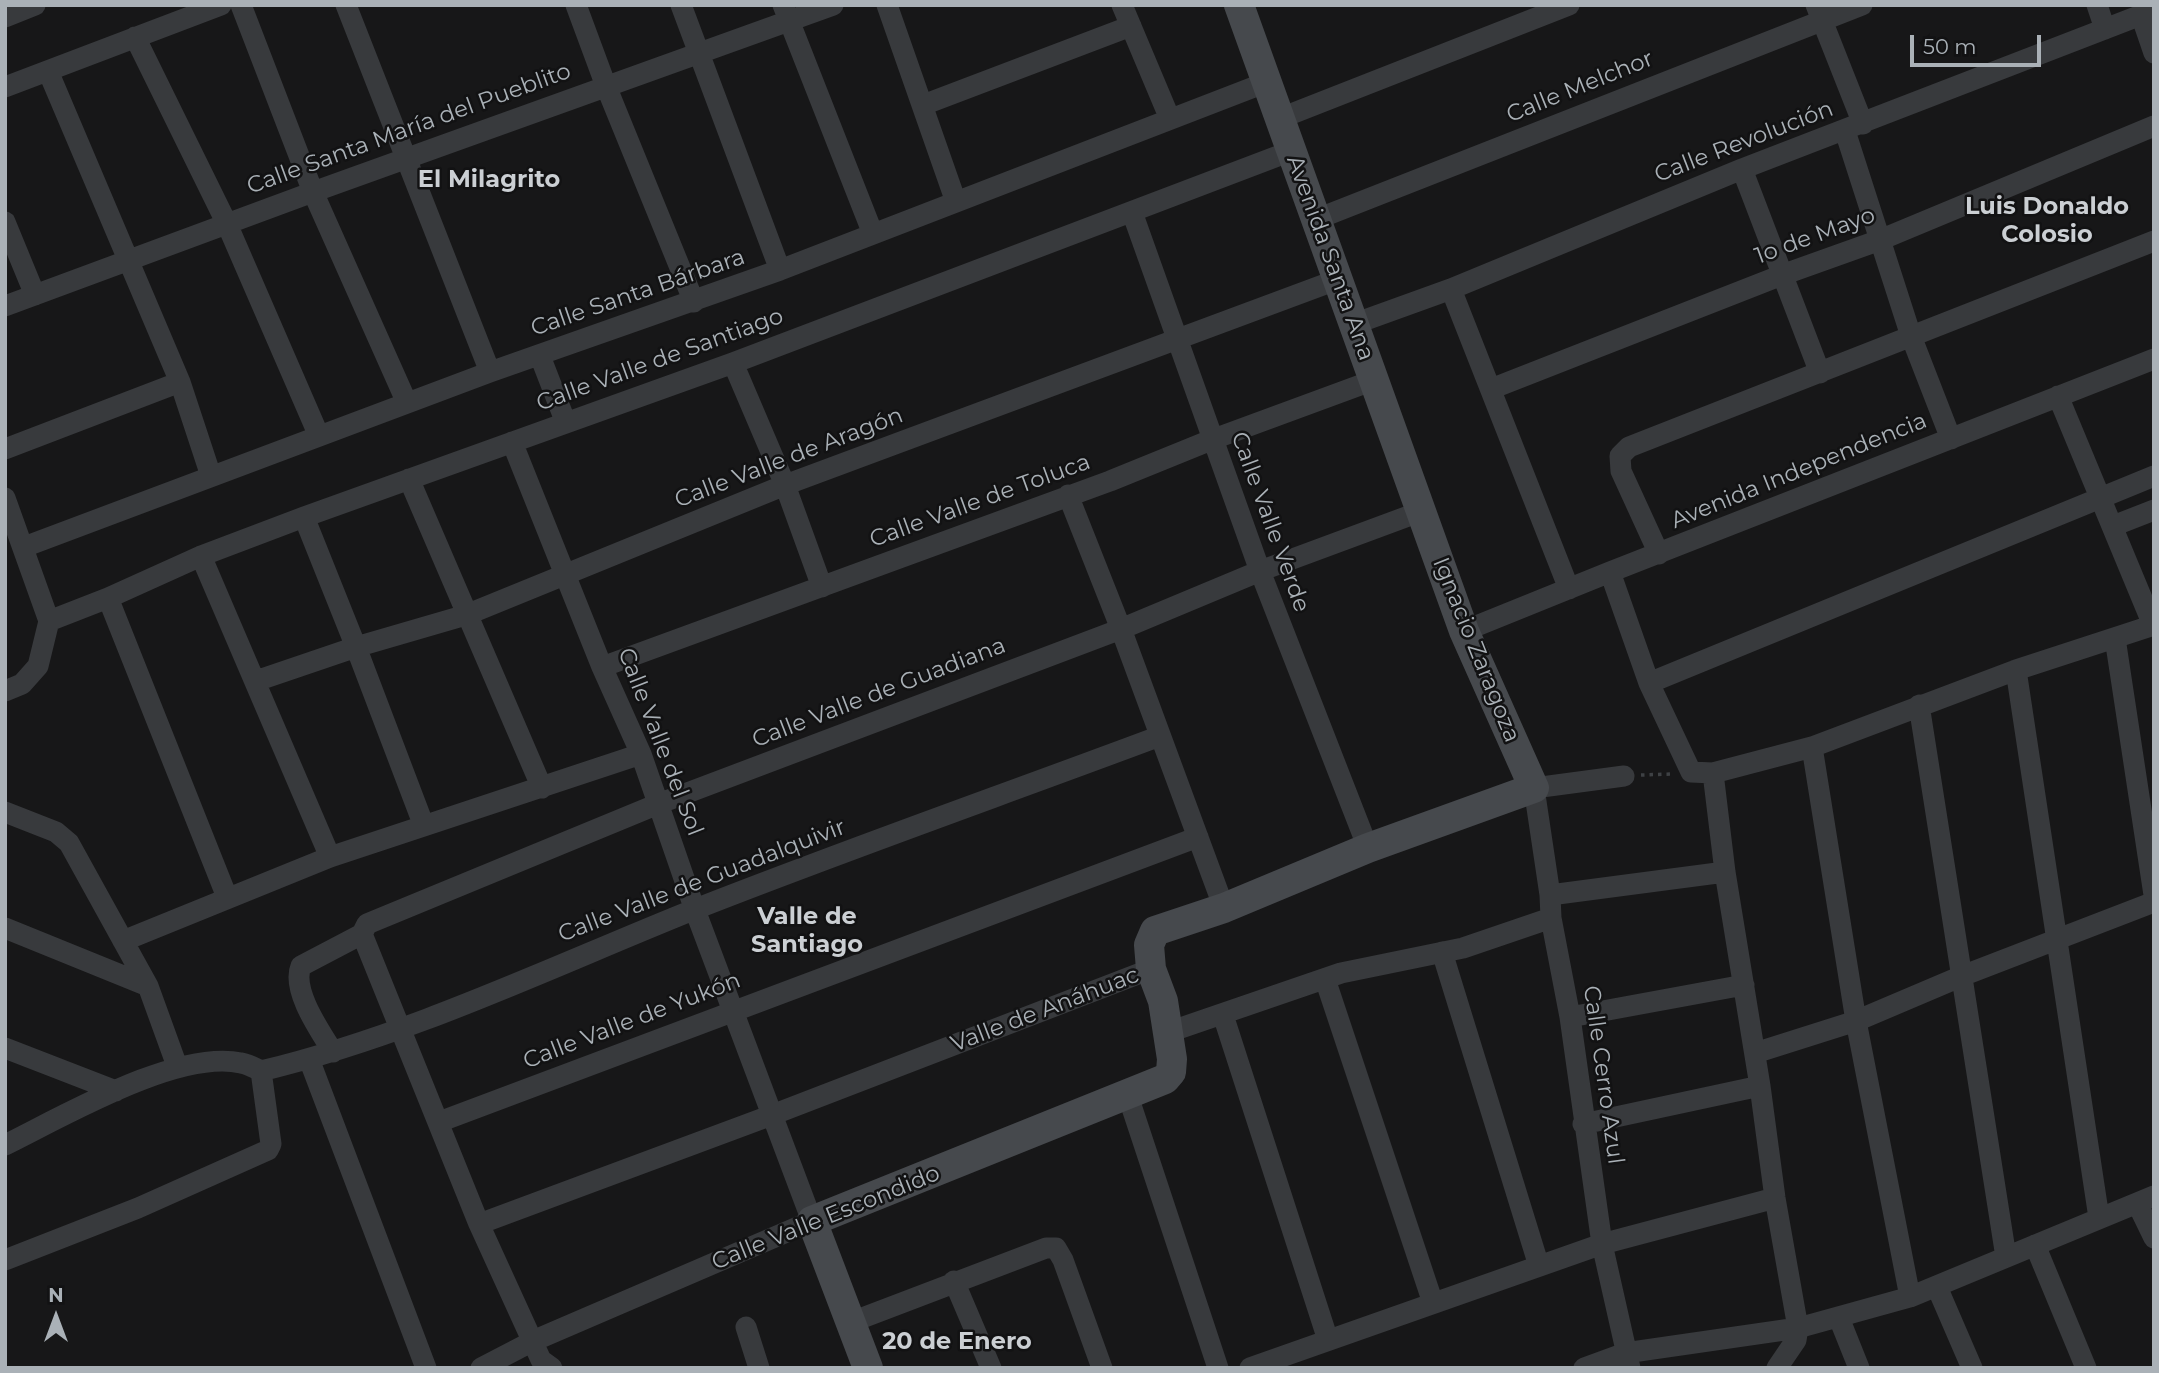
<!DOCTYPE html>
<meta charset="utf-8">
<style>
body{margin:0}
#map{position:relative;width:2159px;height:1373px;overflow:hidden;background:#171718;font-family:Montserrat,sans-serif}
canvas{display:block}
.frame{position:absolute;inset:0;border:7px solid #aab1b7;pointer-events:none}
.north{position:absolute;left:21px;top:1282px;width:70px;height:70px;-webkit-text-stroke:5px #121213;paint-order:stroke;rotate:0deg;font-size:19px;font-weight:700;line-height:28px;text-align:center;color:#aab1b7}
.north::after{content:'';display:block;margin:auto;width:24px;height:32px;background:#aab1b7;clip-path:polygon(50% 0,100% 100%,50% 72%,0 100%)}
.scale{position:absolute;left:1910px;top:35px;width:131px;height:32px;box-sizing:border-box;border:4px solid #aab1b7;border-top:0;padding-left:9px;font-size:21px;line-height:24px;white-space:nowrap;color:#aab1b7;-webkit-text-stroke:5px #121213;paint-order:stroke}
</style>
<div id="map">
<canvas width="2159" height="1373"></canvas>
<div class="frame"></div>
<div class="north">N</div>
<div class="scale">50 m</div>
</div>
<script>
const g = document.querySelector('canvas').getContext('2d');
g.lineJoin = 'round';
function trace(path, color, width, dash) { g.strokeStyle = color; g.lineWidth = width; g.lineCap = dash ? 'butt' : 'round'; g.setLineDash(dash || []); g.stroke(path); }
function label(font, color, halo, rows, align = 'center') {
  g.font = font + ' Montserrat,sans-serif'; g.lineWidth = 5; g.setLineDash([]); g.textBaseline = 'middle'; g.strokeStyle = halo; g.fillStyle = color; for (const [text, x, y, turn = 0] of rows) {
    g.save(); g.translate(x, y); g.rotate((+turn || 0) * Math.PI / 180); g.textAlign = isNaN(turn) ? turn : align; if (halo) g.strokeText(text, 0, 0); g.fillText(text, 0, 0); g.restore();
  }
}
trace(new Path2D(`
 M1641,775L1672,774`), '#3e4144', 3.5, [3.5, 5]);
trace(new Path2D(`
 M241,5L313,192L407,403
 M346,5L490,372
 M576,5L606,86L694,302
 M681,5L780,270
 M783,5L873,234
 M887,5L956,202
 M1122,5L1170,119
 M1816,5L1863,124
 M2097,5L2105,29
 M2141,15L2154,53
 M5,17L35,5
 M135,37L227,224L319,436
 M48,71L180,382L211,476
 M5,87L221,5
 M923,105L1131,26
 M1281,118L1569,5
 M1845,131L1911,336L1951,439
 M1742,169L1820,373
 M1132,212L1260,571L1368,848
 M1317,219L1862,5
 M5,222L35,295
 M1451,289L1569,589
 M5,306L313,192L833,5
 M1354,324L1451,289L1742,169L2154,10
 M540,356L566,423
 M733,363L785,485L822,587
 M1491,389L1782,275L1880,240L2154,126
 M2058,396L2153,625
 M5,449L180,382
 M409,479L542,788
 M1068,495L1121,629L1224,908
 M5,498L49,621L38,666L22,684L5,691
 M304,517L356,647L424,826
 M2113,526L2154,510
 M24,547L490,372L780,270L1267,82
 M1659,554L1621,471L1620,456L1629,447L2154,241
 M201,556L330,857
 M1610,572L1649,683L1691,772L1713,773L1812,747L2016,670L2154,625
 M108,598L227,897
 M49,621L108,598L201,556L304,517L733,363L1291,151
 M1464,631L1610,572L2154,359
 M2115,638L2154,895
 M602,667L1110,481L1211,440L1374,380
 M2016,670L2099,1218
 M256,681L356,647L466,615L785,485L1339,279
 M1649,683L2154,476
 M1919,705L2006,1257
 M1812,747L1856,1021L1910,1297
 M1713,773L1725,872L1760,1086L1775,1198L1798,1328L1796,1340L1777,1368
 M1624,776L1534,788L1550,895L1551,918L1570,1017L1602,1244L1630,1368
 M5,812L56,832L69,843L148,986L177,1066
 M1550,895L1725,872
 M5,928L148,986
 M362,934L367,924L658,804L1121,629L1260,571L1422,511
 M362,934L479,1224L541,1360L552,1368
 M123,941L330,857L641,754
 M1442,952L1539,1266
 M1325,979L1433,1303
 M1223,1015L1328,1340
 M1570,1017L1744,985
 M1169,1032L1341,973L1463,948L1551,918
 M5,1048L116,1091
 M333,1052C320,1031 291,990 301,966L362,934
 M1755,1053L1856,1021L1962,976L2154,902
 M309,1059L426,1368
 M261,1071C411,1035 551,967 693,910C848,849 1005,794 1160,736
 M1128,1096L1218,1368
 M439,1122L1198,837
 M1583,1124L1760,1086
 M5,1145C64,1116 178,1049 241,1063C248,1064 255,1068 261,1071L271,1144L268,1150L138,1208L5,1260
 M2137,1203L2154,1238
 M479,1224L772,1115L1151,969
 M2035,1245L2086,1368
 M954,1281L991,1368
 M1937,1287L1972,1368
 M1839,1318L1859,1368
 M849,1323L1046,1248H1056L1063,1260L1102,1368
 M746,1327L759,1368
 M481,1368L533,1341L812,1221L695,910L641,754L602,667L512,442
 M1250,1368L1602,1244L1775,1198
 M1584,1368L1625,1353L1798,1328L1910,1297L2154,1196`), '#383a3d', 21);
trace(new Path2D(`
 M868,1368L812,1221L1165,1079L1171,1072L1172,1059L1163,1001L1151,969L1149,945L1155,931L1224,908L1368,848L1534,788L1464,631L1239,5`), '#46494d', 30);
label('23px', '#aab1b7', '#121213', [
 ["Calle Melchor",1580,87,-22],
 ["Calle Santa María del Pueblito",409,129,-20],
 ["Calle Revolución",1744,142,-21],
 ["1o de Mayo",1815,236,-20],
 ["Avenida Santa Ana",1330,258,70],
 ["Calle Santa Bárbara",638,293,-19],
 ["Calle Valle de Santiago",660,360,-20],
 ["Calle Valle de Aragón",789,458,-21],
 ["Avenida Independencia",1799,471,-22],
 ["Calle Valle de Toluca",980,501,-20],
 ["Calle Valle Verde",1270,522,70],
 ["Ignacio Zaragoza",1476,650,68],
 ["Calle Valle de Guadiana",879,693,-21],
 ["Calle Valle del Sol",660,742,69],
 ["Calle Valle de Guadalquivir",702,881,-21],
 ["Valle de Anáhuac",1045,1010,-21],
 ["Calle Valle de Yukón",632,1021,-21],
 ["Calle Cerro Azul",1603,1075,82],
 ["Calle Valle Escondido",826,1218,-22]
]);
label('bold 24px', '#cbcfd3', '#121213', [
 ["El Milagrito",489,180],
 ["Luis Donaldo",2047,207],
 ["Colosio",2047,235],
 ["Valle de",807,917],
 ["Santiago",807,945],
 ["20 de Enero",957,1342]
]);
</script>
